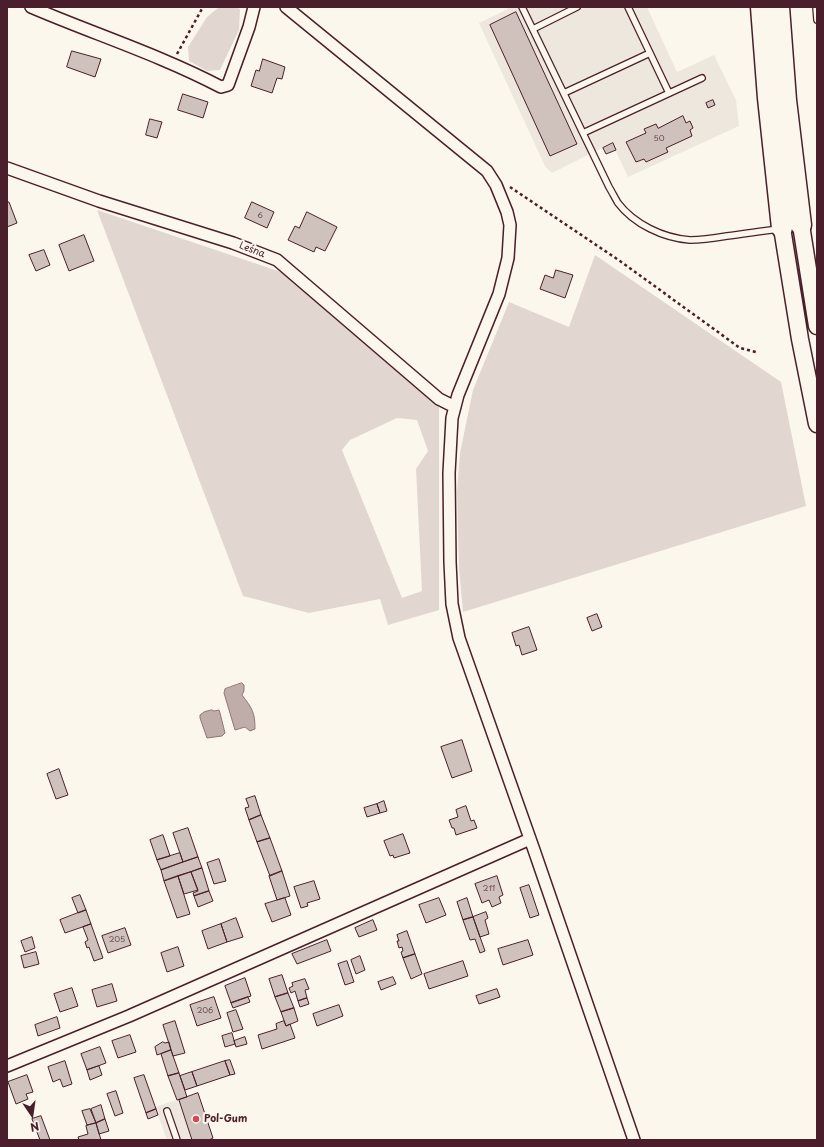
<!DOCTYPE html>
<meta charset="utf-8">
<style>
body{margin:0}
#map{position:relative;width:824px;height:1147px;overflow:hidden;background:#fbf7ec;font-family:"Playpen Sans",sans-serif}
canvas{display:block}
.frame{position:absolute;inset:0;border:8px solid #4a1f2b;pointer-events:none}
.north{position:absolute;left:12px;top:1095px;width:40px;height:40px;-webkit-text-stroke:3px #fbf7ec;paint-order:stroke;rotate:167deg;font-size:11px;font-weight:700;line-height:16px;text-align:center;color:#4a1f2b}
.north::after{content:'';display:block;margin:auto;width:14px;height:18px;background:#4a1f2b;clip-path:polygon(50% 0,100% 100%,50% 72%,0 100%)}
</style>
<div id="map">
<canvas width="824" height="1147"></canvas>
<div class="frame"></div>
<div class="north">N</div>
</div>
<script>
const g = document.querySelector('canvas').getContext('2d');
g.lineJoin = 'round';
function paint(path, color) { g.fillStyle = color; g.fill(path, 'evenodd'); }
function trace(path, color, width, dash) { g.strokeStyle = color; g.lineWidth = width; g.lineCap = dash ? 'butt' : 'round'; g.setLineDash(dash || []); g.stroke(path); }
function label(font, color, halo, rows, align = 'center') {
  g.font = font + ' "Playpen Sans",sans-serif'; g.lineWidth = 4; g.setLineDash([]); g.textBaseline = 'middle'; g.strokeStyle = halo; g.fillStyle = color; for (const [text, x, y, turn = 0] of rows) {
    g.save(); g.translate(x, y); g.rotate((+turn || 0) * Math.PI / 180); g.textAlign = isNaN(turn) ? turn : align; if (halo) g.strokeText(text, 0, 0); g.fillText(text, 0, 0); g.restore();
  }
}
paint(new Path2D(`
 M507,7H647L677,72L714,55L736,100L739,126L628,177L612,143L552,173L545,166L479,23L508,9Z
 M198,1093L214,1140H167L155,1107Z`), '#eee7de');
paint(new Path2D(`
 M219,7H236L240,9L239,30L220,70L207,71L189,61L188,47L207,17Z
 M97,210L281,272L439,407V610L388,625L380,599L309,613L243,596ZM397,418L417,420L428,451L416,469L422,591L402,598L342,450L350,440Z
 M595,255L781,382L806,506L463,612L459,568L457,491L460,453L473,390L509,302L569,327Z`), '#e2d7d0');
const water = new Path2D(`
 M242,683L244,685V691L242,695C252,708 255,712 255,729L250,731L245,727L235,730L224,693L225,689Z
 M212,710L214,711L219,710L220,713L225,733L222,736L207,738L200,718V715L204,712Z`);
paint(water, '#bfadaa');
trace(water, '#907477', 1);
const building = new Path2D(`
 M516,12L577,144L550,156L490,25Z
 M72,51L101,59L95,77L67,67Z
 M263,59L285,67L282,79L277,78L272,93L251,86L256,70L259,71Z
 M183,94L208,102L203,118L178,110Z
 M713,100L715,105L708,108L706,103Z
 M683,116L686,123L690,121L693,128L690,130L692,136L666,148L668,152L646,162L644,159L636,162L626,142L646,133L644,129L656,124L658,128Z
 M150,119L162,122L157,138L146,135Z
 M613,143L616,150L606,154L603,148Z
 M7,202H9L17,223L7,227Z
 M252,202L274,212L267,228L245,218Z
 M307,212L337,227L325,251L316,247L314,252L288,240L295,226L299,228Z
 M84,235L94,261L69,271L59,245Z
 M44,250L50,265L36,271L29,255Z
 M556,270L573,275L565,298L540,289L545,275L553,278Z
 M597,614L602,627L592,631L587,618Z
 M529,627L537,650L522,655L519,645L516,646L512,633Z
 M462,740L472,771L452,778L441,747Z
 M59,769L68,795L56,799L47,774Z
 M255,796L261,815L249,820L245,808L249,807L246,799Z
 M384,801L387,811L380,813L377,804Z
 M377,804L380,813L367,817L364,808Z
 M466,806L471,821L474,820L477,828L456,835L454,828H452L449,820L458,817L456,810Z
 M261,815L270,838L257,842L249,820Z
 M188,828L198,857L183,862L173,833Z
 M403,834L410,853L394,858L393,855L390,856L384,841Z
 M163,835L170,856L157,860L150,840Z
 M270,838L282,871L270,876L257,842Z
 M180,853L183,862L161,870L157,860Z
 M198,857L202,868L164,881L161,870Z
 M219,859L226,881L214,884L207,863Z
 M202,868L209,891L194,896L193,893L198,891L191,872Z
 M282,871L290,896L277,900L269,876Z
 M191,872L198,890L184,894L178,876Z
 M178,876L190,914L177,918L164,881Z
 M497,876L503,895L499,897L501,903L492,907L489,900L482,903L475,884Z
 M314,881L320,899L307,903L308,906L301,908L294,887Z
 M529,885L539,915L530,918L520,888Z
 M209,891L213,901L198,907L194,896Z
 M80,895L86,910L78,913L72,898Z
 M285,898L291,915L272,922L265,904Z
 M439,898L446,915L426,923L419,905Z
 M467,898L473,917L463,920L457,902Z
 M86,910L91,924L65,933L60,920Z
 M486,912L488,918L485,920L489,934L480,937L473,917Z
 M473,917L485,951L480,953L475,939L470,940L463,920Z
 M236,918L243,937L227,942L221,924Z
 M373,920L377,930L359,937L355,928Z
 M91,924L103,958L94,961L89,947L87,948L85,942L88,940L83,927Z
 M221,924L227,942L208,949L202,931Z
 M125,928L131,945L108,953L102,936Z
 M407,931L415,954L403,958L401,952L403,951L402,947L399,948L397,941H399L397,935Z
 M32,937L35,948L25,952L21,941Z
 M327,940L331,951L297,964L292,954Z
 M528,940L533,955L503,965L498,949Z
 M178,947L184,966L167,972L161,953Z
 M36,952L39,964L24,968L21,956Z
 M415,954L422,974L411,979L403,958Z
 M360,956L365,970L356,974L351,960Z
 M347,961L354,982L345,985L338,964Z
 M463,961L468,976L429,989L424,974Z
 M282,975L288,993L275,997L269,979Z
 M393,977L396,984L381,990L378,982Z
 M245,978L251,996L231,1003L225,986Z
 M305,979L309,989L305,990L307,998L298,1001L295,991L291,993L289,988L293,986L292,983Z
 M112,984L117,1001L97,1007L92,990Z
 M72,988L78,1006L60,1012L54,994Z
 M497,989L500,997L479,1004L476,996Z
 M288,993L294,1008L281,1012L275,997Z
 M214,997L221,1018L197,1026L190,1005Z
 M248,997L250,1002L233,1008L231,1003Z
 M307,998L309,1004L300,1007L298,1001Z
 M339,1005L343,1016L317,1026L313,1014Z
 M294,1008L298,1021L286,1026L281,1012Z
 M236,1010L243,1029L233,1032L227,1013Z
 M57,1017L60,1028L38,1036L35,1025Z
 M175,1021L185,1053L173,1056L163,1025Z
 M284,1021L286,1026L290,1024L295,1038L262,1049L258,1035L277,1029L276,1024Z
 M232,1033L235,1044L225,1047L222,1036Z
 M130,1035L136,1052L118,1058L112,1041Z
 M245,1037L247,1044L236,1047L234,1041Z
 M163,1042L165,1043L169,1042L171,1050L157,1055L155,1047Z
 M100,1047L106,1063L87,1070L81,1054Z
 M171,1050L179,1073L168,1076L161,1054Z
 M230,1060L235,1074L230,1075L225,1061Z
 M65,1061L72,1084L63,1087L60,1079L53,1082L48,1067Z
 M225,1061L230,1075L197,1086L192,1072Z
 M99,1066L102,1075L90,1080L87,1070Z
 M192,1072L197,1086L185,1090L180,1076Z
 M179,1073L187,1097L177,1100L168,1076Z
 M27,1075L33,1092L26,1094L28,1099L16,1104L8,1082Z
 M144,1075L156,1109L146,1113L134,1078Z
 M116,1091L123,1113L115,1116L107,1094Z
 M198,1093L213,1138L209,1140H192L179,1100Z
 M101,1105L105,1119L96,1123L91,1109Z
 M90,1109L96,1123L87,1125L82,1111Z
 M156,1109L158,1115L148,1119L146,1113Z
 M41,1116L50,1140H40L32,1119Z
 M105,1119L109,1131L99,1134L96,1123Z
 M96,1123L101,1140H79L78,1137L88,1134L86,1126Z`);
paint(building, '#cfc2bc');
trace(building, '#4a1f2b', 1);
const lane = new Path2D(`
 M522,7L609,187C612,192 615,198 618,203C634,224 663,238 690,240C702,240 715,238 727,236C744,234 761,231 779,229
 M628,7L669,93
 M816,7L817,20
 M533,29L577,7
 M564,93L650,53
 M583,133L702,78
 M167,1111L177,1140`);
const street = new Path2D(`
 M31,7C94,34 160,55 221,87L228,85L249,27L254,7
 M286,7L487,171L496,185L507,212L510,225L508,258L499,294L458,395L452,418L449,473L450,562L452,604L459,638L534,850L634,1140
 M7,168L99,201L233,243L277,260L439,399L455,407
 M7,1066L129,1016L530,839`);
const secondary = new Path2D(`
 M801,225L817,326
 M782,228L800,339L817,424`);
const highway = new Path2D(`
 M761,7L768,98L782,228
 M779,7L786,100L801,225`);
trace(lane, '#4a1f2b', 8);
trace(street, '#4a1f2b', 14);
trace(secondary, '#4a1f2b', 19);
trace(highway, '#4a1f2b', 23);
trace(new Path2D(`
 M177,54L203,7
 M510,187L620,261L740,348L756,352`), '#4a1f2b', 2.5, [3, 3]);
trace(lane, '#fbf7ec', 5.5);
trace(street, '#fbf7ec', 11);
trace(secondary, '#fbf7ec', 16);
trace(highway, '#fbf7ec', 20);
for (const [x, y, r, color] of [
 [196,1119,4,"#d1495b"]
]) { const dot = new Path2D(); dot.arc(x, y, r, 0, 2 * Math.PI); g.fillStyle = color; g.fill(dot); trace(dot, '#fbf7ec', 1.5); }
label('8px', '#6b484f', null, [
 ["50",659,139],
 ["6",260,216],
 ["211",489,889],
 ["205",117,940],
 ["206",205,1011]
]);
label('10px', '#4a1f2b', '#fbf7ec', [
 ["Leśna",252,250,21]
]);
label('bold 10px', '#4a1f2b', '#fbf7ec', [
 ["Pol-Gum",204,1119]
], 'left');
</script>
